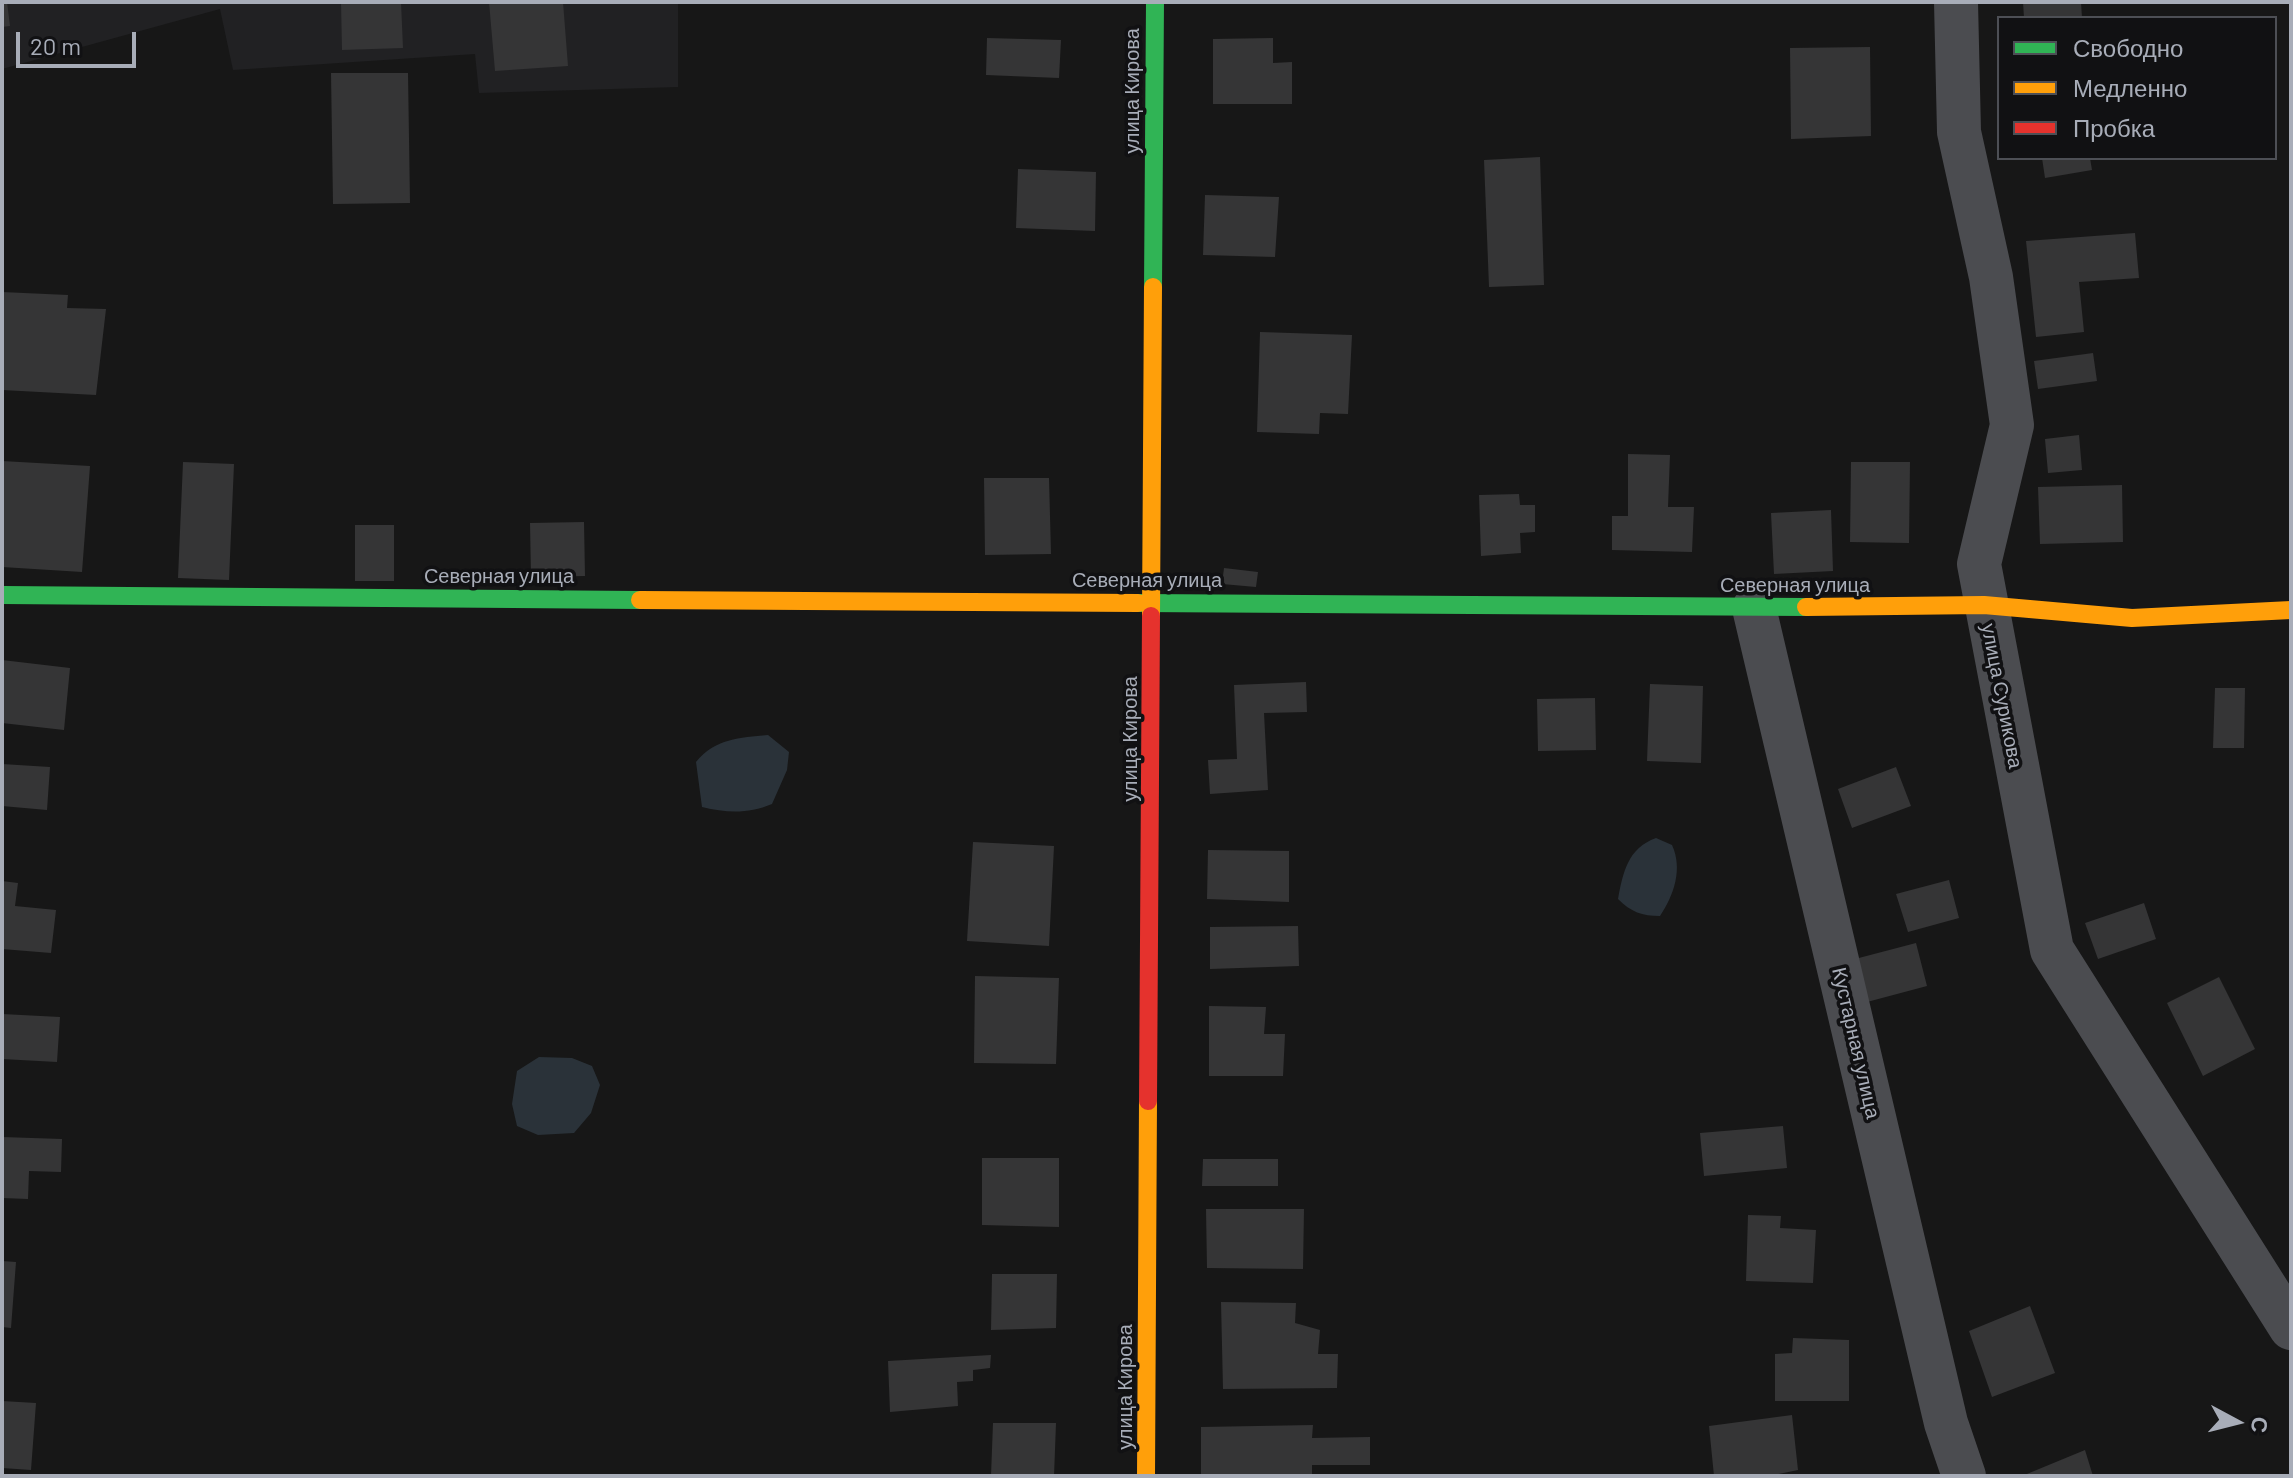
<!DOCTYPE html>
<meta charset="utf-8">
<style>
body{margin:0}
#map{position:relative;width:2293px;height:1478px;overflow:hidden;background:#171717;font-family:Barlow,sans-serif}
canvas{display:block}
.frame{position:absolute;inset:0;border:4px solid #a8adb8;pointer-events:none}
.legend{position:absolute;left:1997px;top:16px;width:280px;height:144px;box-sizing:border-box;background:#111113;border:2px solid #4d4f55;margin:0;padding:10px 14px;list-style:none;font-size:24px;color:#a8adb8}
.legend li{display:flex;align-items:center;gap:16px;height:40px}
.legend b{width:40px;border:2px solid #4d4f55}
.north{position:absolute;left:2197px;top:1382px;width:80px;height:80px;-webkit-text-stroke:6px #111113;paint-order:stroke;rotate:97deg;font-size:22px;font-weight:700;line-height:32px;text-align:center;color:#a8adb8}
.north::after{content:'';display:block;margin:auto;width:28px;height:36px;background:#a8adb8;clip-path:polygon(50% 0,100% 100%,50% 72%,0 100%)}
.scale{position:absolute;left:16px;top:32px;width:120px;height:36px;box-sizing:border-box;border:4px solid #a8adb8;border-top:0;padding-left:10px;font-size:24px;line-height:28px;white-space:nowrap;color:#a8adb8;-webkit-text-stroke:6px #111113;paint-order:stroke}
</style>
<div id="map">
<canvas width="2293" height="1478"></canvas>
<div class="frame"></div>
<ul class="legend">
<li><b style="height:10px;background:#30b455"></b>Свободно</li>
<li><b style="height:10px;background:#ff9f0a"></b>Медленно</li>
<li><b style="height:10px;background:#e5322d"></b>Пробка</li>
</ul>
<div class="north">С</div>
<div class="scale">20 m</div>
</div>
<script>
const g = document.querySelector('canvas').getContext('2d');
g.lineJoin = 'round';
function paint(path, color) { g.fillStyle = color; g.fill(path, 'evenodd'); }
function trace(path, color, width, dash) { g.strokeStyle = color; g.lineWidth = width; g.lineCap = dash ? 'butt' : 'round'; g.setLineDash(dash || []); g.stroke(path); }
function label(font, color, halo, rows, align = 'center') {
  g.font = font + ' Barlow,sans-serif'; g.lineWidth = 7; g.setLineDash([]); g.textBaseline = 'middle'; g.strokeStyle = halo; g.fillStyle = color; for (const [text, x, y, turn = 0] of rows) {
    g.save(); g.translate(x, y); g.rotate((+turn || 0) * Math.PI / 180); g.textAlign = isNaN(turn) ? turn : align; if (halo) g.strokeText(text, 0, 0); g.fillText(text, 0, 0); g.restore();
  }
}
paint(new Path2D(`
 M2,2H678V87L479,93L475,54L233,70L220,9L2,69Z`), '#212123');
paint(new Path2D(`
 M768,735L789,752L787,770L772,804C748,814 727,813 702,807L696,762C716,738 739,738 768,735Z
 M1656,838L1672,845C1683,869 1674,895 1660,916C1642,916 1631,912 1618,899C1623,872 1628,848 1656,838Z
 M539,1057L572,1058L592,1066L600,1085L591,1113L574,1133L538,1135L517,1126L512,1104L517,1071Z`), '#2a3239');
paint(new Path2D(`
 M2,2H7L10,26L2,27Z
 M341,2H401L403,48L342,50Z
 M489,2H563L568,66L495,71Z
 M2023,2H2081L2082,18H2024Z
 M987,38L1061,40L1059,78L986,75Z
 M1273,38V63L1292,62V104H1213V39Z
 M1870,47L1871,136L1791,139L1790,48Z
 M331,73H408L410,203L333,204Z
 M1540,157L1544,285L1489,287L1484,160Z
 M2042,158H2090L2092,170L2045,178Z
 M1018,169L1096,172L1095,231L1016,228Z
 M1205,195L1279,197L1275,257L1203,255Z
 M2135,233L2139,278L2079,282L2084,332L2036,337L2026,241Z
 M2,292L68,295L67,308L106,309L96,395L2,390Z
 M1260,332L1352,335L1348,414L1320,413L1319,434L1257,432Z
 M2093,353L2097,381L2038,389L2034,361Z
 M2079,435L2082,470L2048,473L2045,439Z
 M1628,454L1670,455L1668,507H1694L1692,552L1612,550V516H1628Z
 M2,461L90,466L82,572L2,567Z
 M183,462L234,464L229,580L178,578Z
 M1851,462H1910L1909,543L1850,542Z
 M984,478H1049L1051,554L985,555Z
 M2122,485L2123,542L2040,544L2038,487Z
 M1519,494L1520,505H1535V532L1520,533L1521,553L1481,556L1479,495Z
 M1831,510L1833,571L1774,574L1771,513Z
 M584,522L585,576L531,577L530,523Z
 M355,525H394V581H355Z
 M1224,568L1258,572L1256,587L1222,584Z
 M2,660L70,668L64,730L2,723Z
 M1306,682L1307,712L1264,713L1268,790L1210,794L1208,760L1237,759L1234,685Z
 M1650,684L1703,686L1701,763L1647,761Z
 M2215,688H2245L2244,748H2213Z
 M1595,698L1596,750L1538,751L1537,699Z
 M2,764L50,767L47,810L2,806Z
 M1896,767L1911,806L1852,828L1838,789Z
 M973,842L1054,846L1049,946L967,941Z
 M1208,850L1289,851V902L1207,899Z
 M1949,880L1959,918L1908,932L1896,894Z
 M2,881L18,883L15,906L56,910L51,953L2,949Z
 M2144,903L2156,939L2098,959L2085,923Z
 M1298,926L1299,966L1210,969V927Z
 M1916,943L1927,986L1867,1002L1855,959Z
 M975,976L1059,978L1056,1064L974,1063Z
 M2219,977L2255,1049L2203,1076L2167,1003Z
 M1209,1006L1266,1007L1264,1034H1285L1283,1076H1209Z
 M2,1014L60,1017L57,1062L2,1059Z
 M1783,1126L1787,1168L1704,1176L1700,1133Z
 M2,1137L62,1139L61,1172L29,1171L28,1199L2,1198Z
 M982,1158H1059V1227L982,1225Z
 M1203,1159H1278V1186H1202Z
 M1206,1209H1304L1303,1269L1207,1268Z
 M1748,1215L1781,1216L1780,1228L1816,1230L1813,1283L1746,1281Z
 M2,1261L16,1262L11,1328L2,1327Z
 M992,1274H1057L1056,1328L991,1330Z
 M1221,1302L1296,1303L1295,1323L1320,1330L1318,1354H1338L1337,1388L1223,1389Z
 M2030,1306L2055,1373L1992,1397L1969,1331Z
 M1793,1338L1849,1340V1401H1775V1354L1792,1353Z
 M991,1355L990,1368L973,1370V1381L957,1382L958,1406L890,1412L888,1361Z
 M2,1401L36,1403L31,1470L2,1468Z
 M1792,1415L1798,1470L1769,1476H1714L1709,1426Z
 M993,1423H1056L1054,1476H991Z
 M1313,1425L1312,1438L1370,1437V1465H1312V1476H1201V1427Z
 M2085,1450L2093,1476H2022Z`), '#353536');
trace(new Path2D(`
 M1956,2L1959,132L1991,277L2012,425L1979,564L2052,950L2291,1328
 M1754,608L1946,1423L1964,1476`), '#4b4c50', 44);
trace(new Path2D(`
 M1153,287L1155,2
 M2,595L640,600
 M1138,603L1806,607`), '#30b455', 18);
trace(new Path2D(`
 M640,600L1138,603
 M1806,607L1984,605L2132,618L2291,610
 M1151,616L1153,287
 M1146,1476L1148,1101`), '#ff9f0a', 18);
trace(new Path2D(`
 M1148,1101L1151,616`), '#e5322d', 18);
label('20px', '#a8adb8', '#111113', [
 ["улица Кирова",1132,91,-90],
 ["Северная улица",499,576],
 ["Северная улица",1147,580],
 ["Северная улица",1795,585],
 ["улица Сурикова",2002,696,79],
 ["улица Кирова",1130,739,-90],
 ["Кустарная улица",1856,1043,77],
 ["улица Кирова",1125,1387,-90]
]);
</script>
